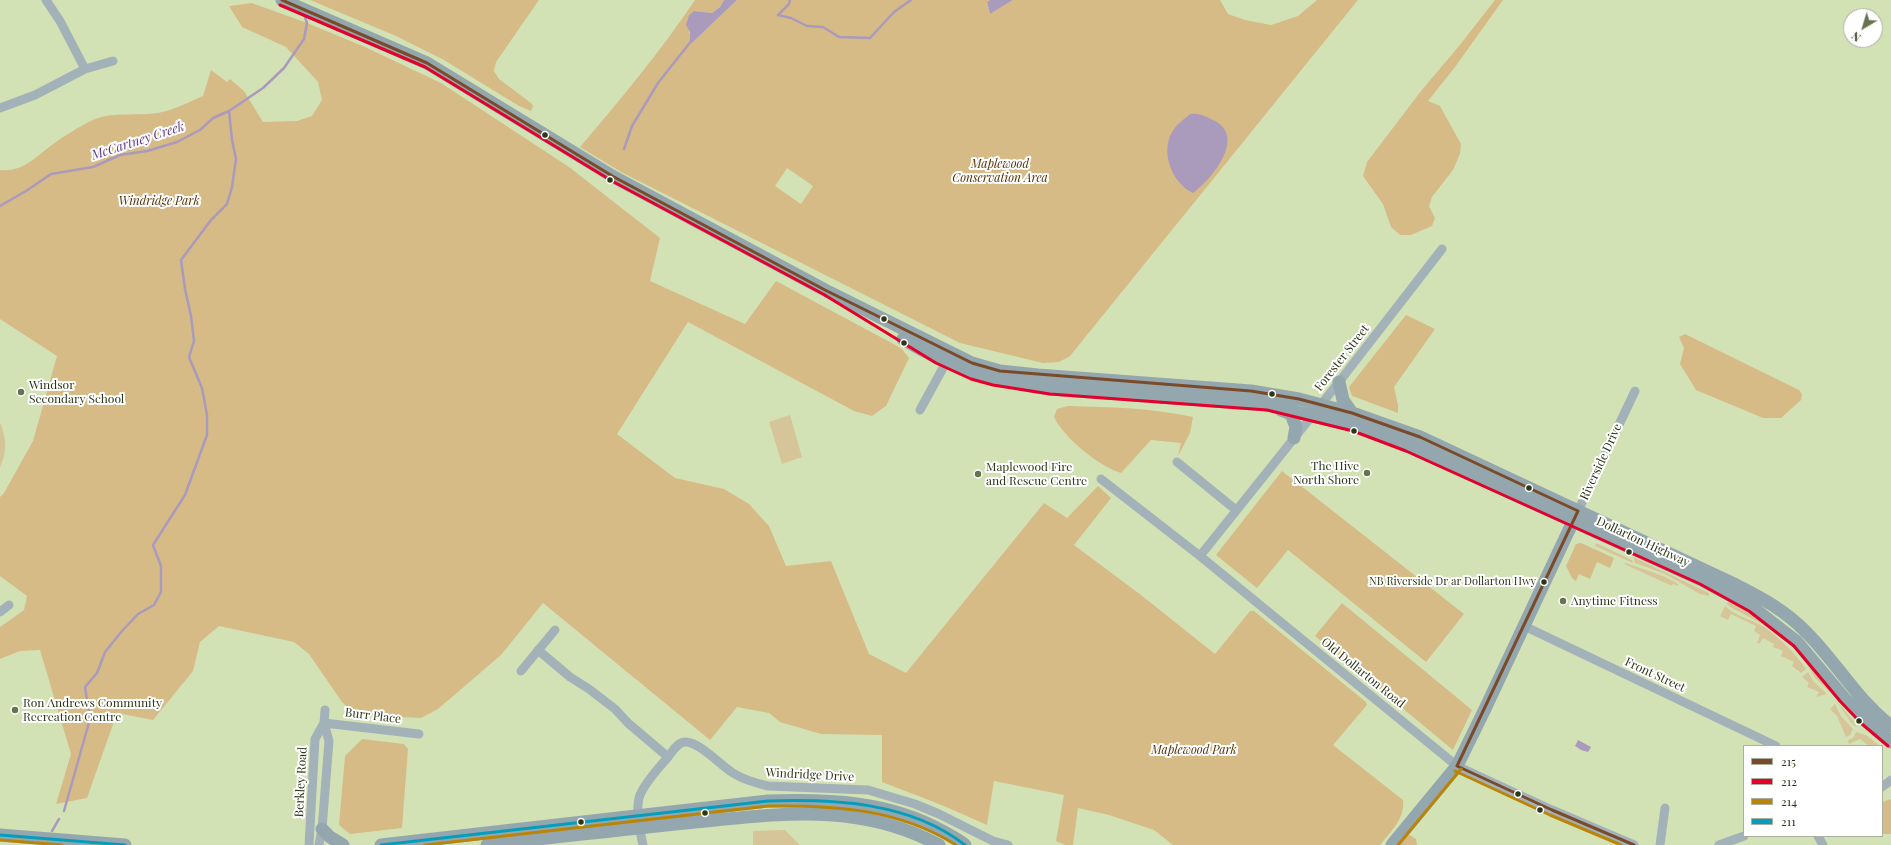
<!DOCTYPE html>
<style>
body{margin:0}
#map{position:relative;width:1891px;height:845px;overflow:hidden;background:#d3e2b5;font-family:"Playfair Display",serif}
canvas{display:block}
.legend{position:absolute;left:1743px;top:745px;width:140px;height:92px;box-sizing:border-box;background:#fff;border:1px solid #abafa2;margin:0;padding:5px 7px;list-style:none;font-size:12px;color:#2c3716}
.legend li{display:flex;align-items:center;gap:8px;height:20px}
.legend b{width:20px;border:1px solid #abafa2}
.north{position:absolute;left:1843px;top:8px;width:40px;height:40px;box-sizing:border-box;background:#fff;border:1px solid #abafa2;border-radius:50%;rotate:218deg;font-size:11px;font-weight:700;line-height:16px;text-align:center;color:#2c3716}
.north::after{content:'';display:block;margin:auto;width:14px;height:18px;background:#66734e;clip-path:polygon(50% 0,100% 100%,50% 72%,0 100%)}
</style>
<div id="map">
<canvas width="1891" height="845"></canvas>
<ul class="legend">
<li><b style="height:5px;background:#7a4b2a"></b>215</li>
<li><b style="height:5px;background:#e4002b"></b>212</li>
<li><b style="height:5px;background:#ba8507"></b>214</li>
<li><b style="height:5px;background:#049ebc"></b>211</li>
</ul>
<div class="north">N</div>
</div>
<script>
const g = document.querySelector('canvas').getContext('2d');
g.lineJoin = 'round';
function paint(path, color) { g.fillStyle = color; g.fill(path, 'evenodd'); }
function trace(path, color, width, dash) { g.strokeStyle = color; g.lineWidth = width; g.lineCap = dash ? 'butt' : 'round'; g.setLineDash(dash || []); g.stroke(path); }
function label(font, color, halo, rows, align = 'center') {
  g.font = font + ' "Playfair Display",serif'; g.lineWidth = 4; g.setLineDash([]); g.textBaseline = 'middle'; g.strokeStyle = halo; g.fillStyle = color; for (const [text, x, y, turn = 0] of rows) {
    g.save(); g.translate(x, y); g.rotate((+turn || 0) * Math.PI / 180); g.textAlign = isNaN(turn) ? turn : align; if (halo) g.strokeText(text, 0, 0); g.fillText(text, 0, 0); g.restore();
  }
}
paint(new Path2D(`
 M790,415L802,457L782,464L769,422Z
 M0,423C7,438 7,453 0,467Z
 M1596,543L1632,560L1633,563L1595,546Z
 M1633,557L1709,593V596L1700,594L1665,574L1635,563Z
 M1625,563C1643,569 1662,574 1678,584V586L1673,584L1672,586L1624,564Z
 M1729,602L1752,614L1791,643L1830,692L1815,678L1805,661L1790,644L1768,627L1730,607L1726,603Z
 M1725,606C1736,617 1752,619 1764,627C1780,638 1795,653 1806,669L1801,673L1792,666L1794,662L1781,656L1783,651L1773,647L1774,644L1763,638L1759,644L1757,643L1760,635L1754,631L1756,626L1731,614L1728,620L1720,616Z
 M1808,672L1814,682L1827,694L1816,697L1819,692L1807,687L1809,683L1802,677Z
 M1836,700L1854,722L1853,723L1859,728L1852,724Z
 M1835,704L1841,716L1853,729L1850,735L1846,737L1837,716L1830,709Z
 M1856,732L1866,735L1880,746H1869L1860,739L1849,744L1848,740L1853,738Z
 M785,830L800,845H753V831Z`), '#d7c59a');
paint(new Path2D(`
 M310,0H539L496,62L494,71L499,79L531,103L533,106L531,111L519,106L444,60L396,36Z
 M695,0H724L720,7L712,13L694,11L689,15L687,22L692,43L737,0H990L987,2L990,14L1013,0H1220L1228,14L1245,20L1271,25L1298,16L1317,0H1358L1070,356L1059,362L1043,363L960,343L621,172L580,147C621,99 660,52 695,0ZM787,168L813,186L801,204L775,186Z
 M1495,0H1503L1455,67L1428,101L1440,106L1461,144L1460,154L1453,170L1432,197L1429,206L1435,218L1432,226L1411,235H1400L1391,227L1383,204L1363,176L1367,162L1421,91L1459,46Z
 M252,3L307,23L365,47L441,83L569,167L660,238L650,281L745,324L776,281L901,348L909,358L886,406L872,416L854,411L688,322L617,434L675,478L724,489L749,504L769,526L786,566L831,561L869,654L906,673L1044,503L1067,518L1098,486L1111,498L1074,545L1141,595L1215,654L1250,611H1254L1366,702L1367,705L1333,745L1403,800C1405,819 1391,831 1380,845H1173L1154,830L1109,815L1078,808L1073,845H1065L1056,841L1064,795L994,781L987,825L944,806L882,782V735L821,734L780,722L769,713L737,707L710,740L543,603L501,655L438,709L421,718L356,715L342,702L309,654L294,642L219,626L200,642L193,671L153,720L117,713L87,798L56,804L71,754L40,650L20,651L0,659V627L24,610L27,596L0,576V497L4,493L33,441L57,356L0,319V170C22,172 32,160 48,148C59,139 80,126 93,120C116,110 142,118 166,111C178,108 191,101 203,96L211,70L227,82L230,79L244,91L263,122L297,121L312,116L322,100L318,82L286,47L242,27L229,6Z
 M1406,315L1435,329L1394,387L1398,405V413L1352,396L1349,387Z
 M1685,334L1799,390L1802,394L1801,400L1781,418H1763L1696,390L1680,364L1684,348L1679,337Z
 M1068,406C1110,407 1152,408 1193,417L1190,433L1178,456L1181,443L1151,440L1121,473C1100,467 1063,437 1054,417L1057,409Z
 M1282,471L1464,614L1426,662L1288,550L1257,588L1216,555Z
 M1581,543L1614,558L1610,568L1597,562L1590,579L1579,574L1576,581L1572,578L1566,566L1576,544Z
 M1342,603L1472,710L1453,750L1315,636Z
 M362,739L404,744L408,749L402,828L350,834L339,825L345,756Z
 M1891,799V834H1882V802Z
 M1408,834L1416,839L1417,845H1398Z`), '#d6bb87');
paint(new Path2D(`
 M724,0H737L692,43L690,40V32L686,25L689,15L694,11L712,13L720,7Z
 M990,0H1013L990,14L987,2Z
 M1190,114C1199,113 1205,116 1213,120C1248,136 1211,180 1193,193C1171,183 1159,149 1174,129C1178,123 1185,119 1190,114Z
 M1578,740L1591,747L1588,752L1581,750L1575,746Z`), '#aa9abc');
trace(new Path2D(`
 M790,0L789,4L778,15L791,18L807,26L823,27L839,37L870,38L894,12L911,0
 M624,149L632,126L658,83L692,40
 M0,206L26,191L51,174L93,167L120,155L147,151L177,142L200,130L213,118L229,111L263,88L284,68L304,39L307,23L305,17
 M64,811L90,719L85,687L97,673L105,652L122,631L138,614L154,605L161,592V566L153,545L185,495L207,435V415L202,388L189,357L194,341L191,316L185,289L181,260L211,220L227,204L232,187L236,159L232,140L229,111
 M52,831L59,819`), '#aa9abc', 2.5);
trace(new Path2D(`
 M46,0L60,21L85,69
 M0,108L35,95L85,69L113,61
 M920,410L949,357
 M1177,462L1236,510
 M1101,479L1200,556L1457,766L1552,810L1634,845
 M1578,511L1635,391
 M1200,556L1339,382L1442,249
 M0,612L9,605
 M1524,626L1776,746
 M538,650L570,677L589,689L615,709L628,723L668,757C673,751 678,741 686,742C701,743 720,765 733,773C744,780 755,783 768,786L868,790L915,804L939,814L993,841L1008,845
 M521,671L555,630
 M324,723L419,734
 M1882,787L1891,780
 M1818,836L1823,845
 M309,845L315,739L324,723
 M319,845L322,829L329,741L324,723L325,710
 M643,845C640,833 635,807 640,795C646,781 658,769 668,757
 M1660,845L1665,808
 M1719,845L1744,836`), '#a3b2b8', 9);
trace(new Path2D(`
 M282,0L427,63L614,177L825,290L972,363L1000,371L1038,375L1251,391L1299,399L1352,413L1420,437L1736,585C1762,598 1786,611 1807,633C1837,663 1857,700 1891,726
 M903,339C952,369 993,381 1050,389L1268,405L1354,426L1408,446L1702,580L1752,607L1797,642L1844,698L1865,720L1891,742
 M1339,382L1343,400L1352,413
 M1281,410L1291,414L1296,427L1294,438
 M322,829L330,837L343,845
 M0,835L125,845
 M381,845L768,801C829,799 890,801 944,832C951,836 959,840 965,845
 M487,845C553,837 619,830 685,823C774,815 856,800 939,845
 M1392,845L1457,766L1485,709L1576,515`), '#94a7ae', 13);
trace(new Path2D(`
 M282,0L427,63L614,177L825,290L972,363L1000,371L1251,391L1299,399L1352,413L1420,437L1578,511L1457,766
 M1457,766L1552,810L1634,845`), '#7a4b2a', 3);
trace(new Path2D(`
 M280,5L425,67L612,181L823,294L936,363L971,379L993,385L1050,394L1267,410L1353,431L1406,451L1700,584L1749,611L1794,646L1840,701L1862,724L1888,746`), '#e4002b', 3);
trace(new Path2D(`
 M1455,771L1550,815L1621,845
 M0,840L62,845
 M425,845L768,806C835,805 899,809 956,845
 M1398,845L1461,769`), '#ba8507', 3);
trace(new Path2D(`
 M0,835L125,845
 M381,845L768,801C835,799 910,802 965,845`), '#049ebc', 3);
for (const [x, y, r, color] of [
 [545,135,3.5,"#2c3716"],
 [610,180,3.5,"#2c3716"],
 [884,319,3.5,"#2c3716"],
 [904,343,3.5,"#2c3716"],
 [21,392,4,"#66734e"],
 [1272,394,3.5,"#2c3716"],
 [1354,431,3.5,"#2c3716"],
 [1367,473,4,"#66734e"],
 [978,474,4,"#66734e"],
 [1529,488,3.5,"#2c3716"],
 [1629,552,3.5,"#2c3716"],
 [1544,582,3.5,"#2c3716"],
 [1563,601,4,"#66734e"],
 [15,710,4,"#66734e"],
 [1859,721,3.5,"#2c3716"],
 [1518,794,3.5,"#2c3716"],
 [1540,810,3.5,"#2c3716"],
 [705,813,3.5,"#2c3716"],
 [581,822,3.5,"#2c3716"]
]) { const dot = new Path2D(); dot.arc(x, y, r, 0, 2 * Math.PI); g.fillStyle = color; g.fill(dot); trace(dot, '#fff', 1.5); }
label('11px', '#2c3716', '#fff', [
 ["NB Riverside Dr ar Dollarton Hwy",1536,582]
], 'right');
label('italic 12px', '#562e00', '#fff', [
 ["Maplewood",1000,164],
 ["Conservation Area",1000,178],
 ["Windridge Park",159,201],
 ["Maplewood Park",1194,750]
]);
label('12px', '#2c3716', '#fff', [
 ["Forester Street",1342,358,-52],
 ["Riverside Drive",1601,462,-65],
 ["Dollarton Highway",1643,542,25],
 ["Old Dollarton Road",1363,673,39],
 ["Front Street",1655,675,25],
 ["Burr Place",373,716,7],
 ["Windridge Drive",810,775,3],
 ["Berkley Road",301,782,-87]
]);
label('12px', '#2c3716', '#fff', [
 ["Windsor",29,385],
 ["Secondary School",29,399],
 ["The Hive",1359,466,"right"],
 ["North Shore",1359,480,"right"],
 ["Maplewood Fire",986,467],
 ["and Rescue Centre",986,481],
 ["Anytime Fitness",1571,601],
 ["Ron Andrews Community",23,703],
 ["Recreation Centre",23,717]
], 'left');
label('italic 13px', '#60388b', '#fff', [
 ["McCartney Creek",138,141,-18]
]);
</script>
